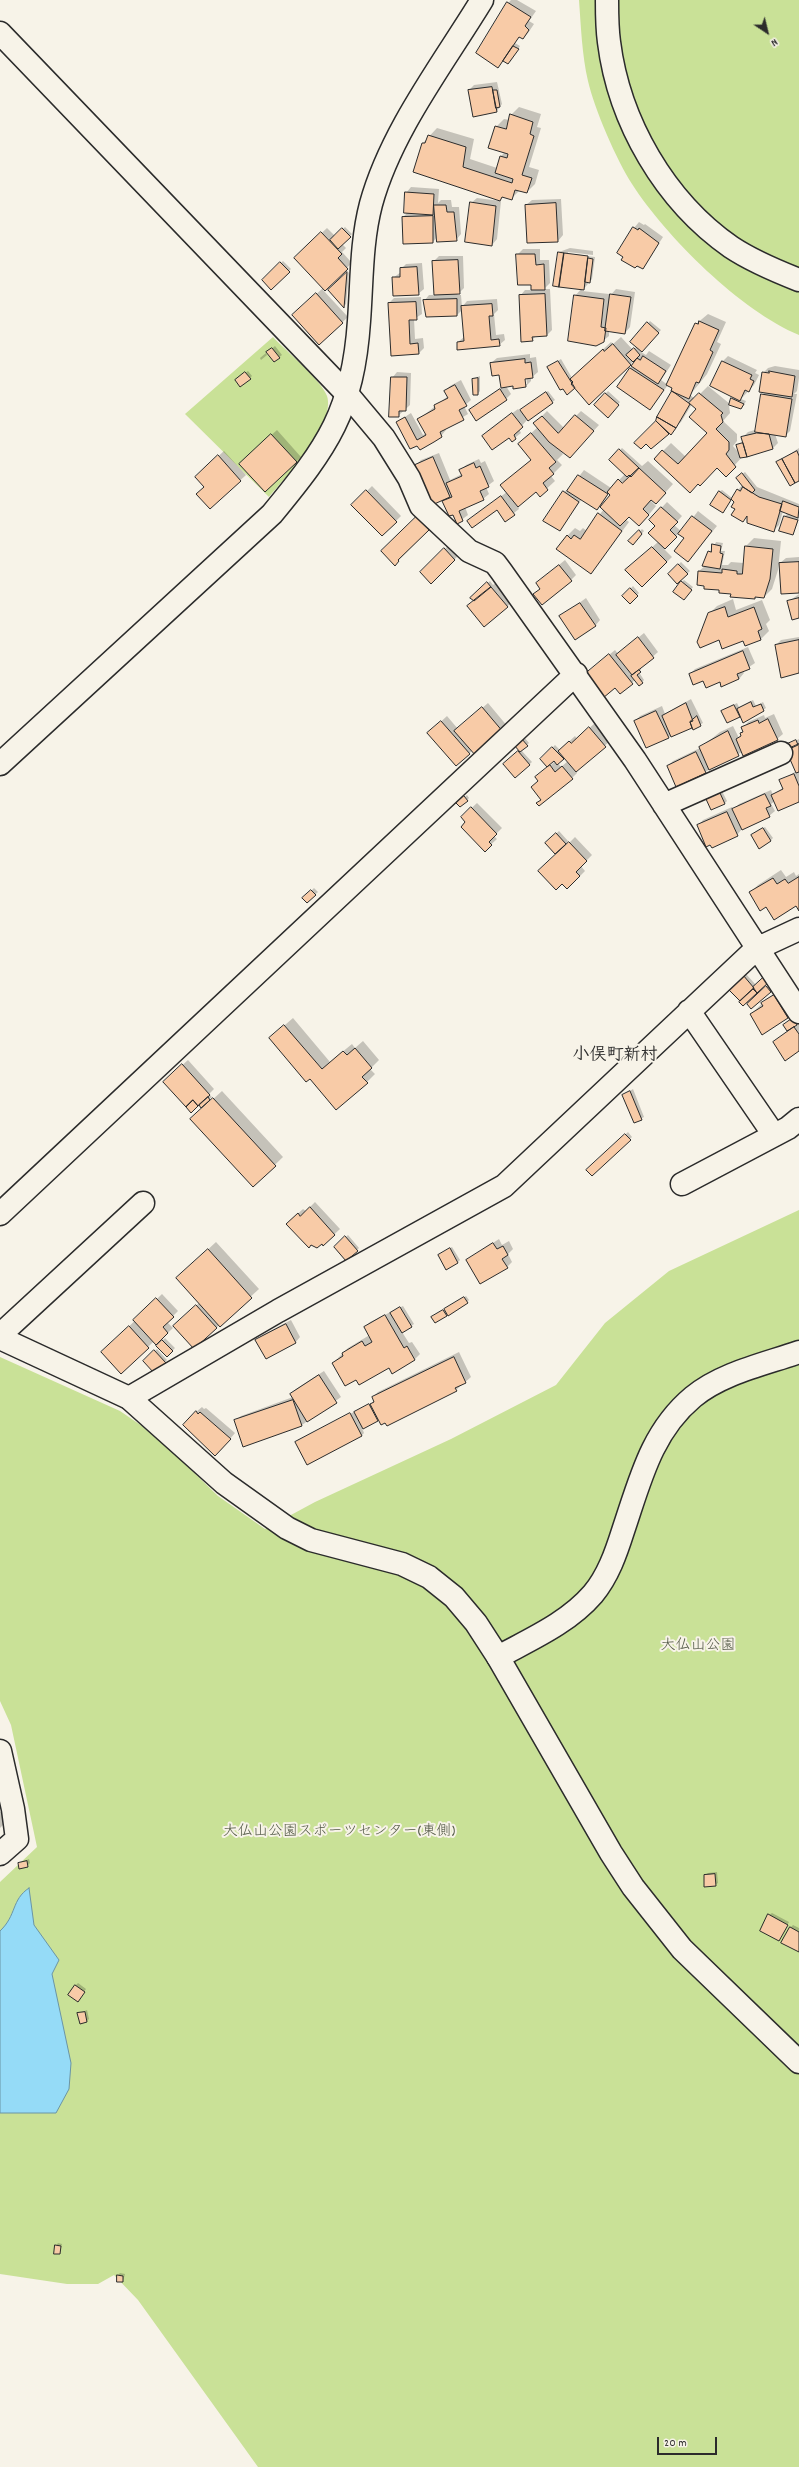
<!DOCTYPE html>
<meta charset="utf-8">
<style>
body{margin:0}
#map{position:relative;width:799px;height:2467px;overflow:hidden;background:#f7f3e8;font-family:Dekko,sans-serif}
canvas{display:block}
.north{position:absolute;left:747px;top:12px;width:40px;height:40px;-webkit-text-stroke:3px #f7f3e8;paint-order:stroke;rotate:145deg;font-size:11px;font-weight:700;line-height:16px;text-align:center;color:#2b2b2b}
.north::after{content:'';display:block;margin:auto;width:14px;height:18px;background:#2b2b2b;clip-path:polygon(50% 0,100% 100%,50% 72%,0 100%)}
.scale{position:absolute;left:657px;top:2437px;width:60px;height:18px;box-sizing:border-box;border:2px solid #2b2b2b;border-top:0;padding-left:5px;font-size:12px;line-height:14px;white-space:nowrap;color:#2b2b2b;-webkit-text-stroke:3px #f7f3e8;paint-order:stroke}
</style>
<div id="map">
<canvas width="799" height="2467"></canvas>
<div class="north">N</div>
<div class="scale">20 m</div>
</div>
<script>
const g = document.querySelector('canvas').getContext('2d');
g.lineJoin = 'round';
function paint(path, color) { g.fillStyle = color; g.fill(path, 'evenodd'); }
function trace(path, color, width, dash) { g.strokeStyle = color; g.lineWidth = width; g.lineCap = dash ? 'butt' : 'round'; g.setLineDash(dash || []); g.stroke(path); }
function label(font, color, halo, rows, align = 'center') {
  g.font = font + ' Dekko,"Klee One",sans-serif'; g.lineWidth = 4; g.setLineDash([]); g.textBaseline = 'middle'; g.strokeStyle = halo; g.fillStyle = color; for (const [text, x, y, turn = 0] of rows) {
    g.save(); g.translate(x, y); g.rotate((+turn || 0) * Math.PI / 180); g.textAlign = isNaN(turn) ? turn : align; if (halo) g.strokeText(text, 0, 0); g.fillText(text, 0, 0); g.restore();
  }
}
paint(new Path2D(`
 M579,0H799V335C741,311 666,237 632,184C617,161 594,108 588,81C582,55 581,27 579,0Z
 M273,337C285,350 322,381 327,396C336,423 286,477 269,497L185,414Z
 M799,1210V2467H258L138,2300L114,2275L98,2284H67L0,2274V1882L37,1847L11,1725L0,1701V1357L120,1411L142,1426L183,1462L218,1496L265,1529L315,1502L451,1439L556,1385L605,1323L669,1271Z`), '#c9e197');
const water = new Path2D(`
 M29,1888L34,1925L59,1960L52,1974L71,2063L69,2089L56,2113H0V1931C17,1915 11,1900 29,1888Z`);
paint(water, '#95dbf7');
trace(water, '#6b95a5', 1);
paint(new Path2D(`
 M511,0H517L536,11L529,21L534,24L528,33L523,38L520,36L515,43L520,46L511,61L508,63L504,60L498,67L508,3Z
 M497,82L502,104L497,111L469,90L474,85Z
 M519,107L541,114L537,127L541,128L529,167L539,170L535,184L527,192L519,191L511,199L503,197L500,200L423,143L437,128L474,139L470,159L497,168L501,156L505,152L496,127L504,119L510,120L511,115Z
 M411,187L439,189L438,203L441,200H451L452,207H459L461,234L456,240L437,237L433,242L403,217L408,212L406,193Z
 M477,198L501,201L497,239L492,245L471,203Z
 M561,199L563,235L558,241L526,205L532,200Z
 M639,222L644,225L645,224L663,237L643,268L634,228Z
 M345,227L352,234L342,244L346,248L342,252L352,263L323,290L348,317L319,344L299,310L323,288L295,258L327,228L335,236Z
 M570,248L593,251V255L568,252V254L595,257L592,279L582,291L609,294V297L616,289L635,292L630,327L625,333L609,331V336L603,341L575,296L581,289L554,285L559,252Z
 M523,249H540V260H549L550,283L544,289H550L552,330L547,335H537L532,340L520,296L525,290H532V284L517,255Z
 M439,256H463L464,288L457,295H461L462,307L467,301L497,299L498,310L494,314L496,335L504,334L505,340L499,345L458,342L464,337L462,310L457,315L424,301L429,295H435L433,262Z
 M283,261L291,269L271,288L263,280Z
 M422,263L424,289L418,294L393,278L401,272V269L406,264Z
 M349,272L346,304L344,306L329,290Z
 M421,297L422,314L414,319L415,339L423,338L424,348L419,353L392,355L389,303L394,298Z
 M708,314L726,322L717,342L721,344L707,374L690,395L695,399L708,386L730,404L734,397L711,386L723,361L728,356L757,370L755,373L759,375L754,385L741,399L746,401L744,405L741,408L731,404L729,406L730,413L723,421L737,434V441L733,446L740,454L737,445L744,442L743,437L748,432L758,429L762,395L765,392L763,373L768,368L775,366L799,370V378L797,391L794,394H797L790,431L785,436L775,434L778,443L773,448L742,457L726,475L717,467L700,485L663,451L671,443L686,457L708,433L698,409L692,404L681,422L651,447L646,443H636L657,421L674,387L668,385L650,409L618,387L636,359L589,403L575,387L548,367L561,359L572,378L611,342L613,344L621,337L633,350L637,346L631,342L650,321L661,330L641,352L646,355L649,351L671,365L661,380L668,385L696,324Z
 M275,346L282,355L274,361L270,350Z
 M266,353L267,355L261,360L260,358Z
 M530,354V358L536,357L538,372L531,378V381L526,386L514,388V385L506,386L511,394L506,399L471,410L502,387L500,374L491,363L497,358ZM524,374H526L527,384H525Z
 M248,371L252,376L250,378H238Z
 M397,372L411,373L410,405L398,416L392,378Z
 M480,376V391L478,394L473,379Z
 M461,380L471,400L464,406L468,414L445,428L446,430L441,436L420,449L397,422L411,413L423,435L426,433L419,419L448,396L445,391L450,386Z
 M548,391L555,400L527,420L519,429L521,433L512,440L509,436L488,431L518,409L520,411Z
 M608,391L620,402L608,416L595,405Z
 M547,411L564,428L581,411L599,425L575,451L560,450L563,454L557,460L562,465L551,476L555,481L540,495L536,491L518,506L519,509L505,520L497,509L474,516L507,492L510,478L532,459L519,444L538,427L540,418Z
 M277,430L301,457L296,462L245,459Z
 M622,448L642,466L648,461L673,484L664,494L650,500L656,506L647,517L629,516L625,519L629,522L591,573L567,536L575,528L580,531L583,528L587,531L604,509L600,506L597,509L582,499L559,530L545,520L564,492L571,487L584,470L611,488L625,474L610,460ZM609,493L612,495L603,505L602,504Z
 M799,448V480L778,462Z
 M224,451L246,475L210,508L201,472Z
 M439,453L450,480L462,474L461,470L466,465L479,459L481,463L485,461L494,481L486,487L489,494L483,499L465,507L468,515L457,523L444,502L449,496L416,465L421,460Z
 M745,472L757,487L799,504V519L793,534L785,516L788,513L783,511L779,525L773,531L748,516L743,521L732,499L725,509L719,492L722,490L732,498L742,485L738,477Z
 M372,486L401,516L382,535L353,505Z
 M667,502L682,516L674,525L682,532L698,511L717,526L688,561L685,538L679,533L664,549L672,557L642,586L632,565L658,542L656,526L650,520Z
 M422,513L434,525L395,564L382,551Z
 M642,529L644,531L633,544L630,541Z
 M754,538L781,541L778,570L772,589L764,597L757,596L755,598L720,589L699,571L705,566L708,552L712,550L716,542L723,543L721,551H725L722,565H728L731,562L744,563L746,546Z
 M450,544L460,554L431,582L421,572Z
 M799,557V592L782,593L780,563L786,558Z
 M565,560L576,575L571,580L537,583Z
 M681,562L690,571L677,583L669,574Z
 M684,580L693,587L686,597L682,582Z
 M490,581L493,585L497,582L512,601L507,607L474,600L471,598Z
 M633,586L639,593L630,602L624,596Z
 M799,594V617L788,602Z
 M586,598L600,620L595,626L560,617Z
 M733,599L736,610L762,600L770,620L766,624L769,631L761,639L745,645L743,639L709,614L717,606Z
 M644,633L658,652L641,667V671L636,665L635,666L644,680L642,682L635,680L620,693L616,687L586,674L615,650L618,654Z
 M799,637V673L782,677L776,645L781,640Z
 M748,647L755,663L743,671L744,673L739,679L704,680L690,674L695,669Z
 M691,699L703,723L693,728L692,727L668,737L635,721L640,716L662,706L665,714Z
 M753,700L756,706L763,702L766,708L744,722L741,716L728,722L723,711L725,709L737,703L739,707Z
 M488,703L508,727L472,751L456,765L434,728L447,716L458,729Z
 M774,714L783,734L777,739L742,752L705,772L668,766L673,761L700,748L720,732L733,726L739,738L744,731L743,728L748,722L764,715L765,718Z
 M595,723L610,741L576,771L577,773L572,778L539,805L542,799L537,782L548,767L541,759L555,745L560,750L575,736L577,739ZM564,757L568,761L561,767L558,763ZM554,760L555,761L550,766L549,764Z
 M524,737L529,743L521,750L532,762L515,777L504,764L520,750L515,745Z
 M799,739V801H775L771,804L775,811L769,816L742,829L737,835L698,826L703,820L732,807L733,810L739,804L771,790L773,795L784,787L781,781L796,771L786,746Z
 M722,791L727,801L725,803L707,799Z
 M467,795L469,798L467,800L458,803Z
 M477,803L502,828L494,836L497,839L485,850L462,817Z
 M765,827L773,838L770,841L754,833Z
 M559,831L568,841L566,846L575,837L592,855L581,866L585,871L580,876L546,843Z
 M781,870L786,877L794,872L796,876L799,874V909L796,905L767,906L750,893L758,885Z
 M314,888L318,892L307,902L304,898Z
 M746,974L756,985L772,978L752,996L769,985L773,989L752,1008L746,1002L743,1005L729,989Z
 M779,991L793,1012L788,1018L751,1014L768,998Z
 M293,1018L330,1062L352,1044L355,1048L363,1041L379,1060L370,1069L375,1074L367,1082L310,1078L270,1038Z
 M799,1022V1050L774,1042L788,1031L784,1025L787,1023Z
 M188,1060L214,1089L209,1094L212,1097L201,1106L169,1077Z
 M633,1089L644,1117L634,1122L623,1095Z
 M222,1091L283,1157L253,1186L200,1111Z
 M628,1132L632,1137L592,1175L588,1170Z
 M315,1202L340,1229L324,1244L322,1243L315,1247L293,1218L303,1209L306,1211Z
 M348,1235L359,1248L346,1260L335,1247Z
 M499,1239L502,1245L509,1241L513,1249L508,1254L512,1262L507,1267L467,1260Z
 M216,1242L259,1289L194,1348L180,1321L199,1303L177,1278Z
 M452,1247L460,1260L457,1263L439,1255Z
 M162,1294L178,1311L167,1322L173,1328L156,1344L154,1341L148,1347H108Z
 M466,1296L469,1300L467,1302L446,1315H435Z
 M403,1306L414,1324L402,1332L409,1343L412,1342L420,1354L415,1359L357,1378L333,1363L348,1348L368,1336L373,1341L365,1327L370,1322Z
 M291,1320L300,1337L295,1343L257,1340L262,1335Z
 M165,1338L175,1348L167,1356L157,1346Z
 M157,1349L167,1360L154,1372L144,1361Z
 M459,1352L471,1377L456,1390L385,1422L379,1419L362,1428L364,1433L362,1435L307,1464L296,1442L298,1440L372,1403L374,1401L373,1397L378,1392Z
 M324,1371L341,1397L302,1425L235,1421L241,1416L293,1397L291,1394L296,1389Z
 M202,1407L204,1409L206,1408L235,1433L221,1450L196,1412Z
 M0,1811L8,1820L0,1828Z
 M29,1859L30,1863L27,1866L19,1863Z
 M717,1872L718,1883L715,1885L705,1875L708,1873Z
 M772,1913L789,1922L779,1940L769,1915Z
 M793,1925L799,1928V1951L790,1928Z
 M78,1983L86,1989L80,1998L75,1986Z
 M87,2010L89,2019L87,2021L78,2014Z
 M58,2243L62,2244L60,2253L56,2246Z
 M120,2273L125,2274L123,2281L118,2275Z`), '#0003');
const building = new Path2D(`
 M507,2L531,17L525,26L529,30L523,39L519,37L498,68L476,53Z
 M513,46L519,49L508,64L503,61Z
 M492,87L497,112L473,117L468,90Z
 M493,90H497L500,107L496,108Z
 M510,114L533,122L530,134L534,136L522,175L532,178L527,193L515,190L512,200L502,197L500,201L413,172L422,143H425L428,135L466,147L463,167L512,183L513,179L495,173L500,156L507,158L508,154L488,148L495,126L506,129Z
 M405,192L434,194L433,215L404,213Z
 M470,202L496,206L492,246L465,242Z
 M556,203L558,242L527,243L525,205Z
 M434,205H446L447,212H454L457,241L437,242Z
 M433,216V243L403,244L402,217Z
 M633,227L638,230L639,228L659,243L643,269L637,266L635,268L621,260L623,257L617,253Z
 M342,228L351,237L338,249L330,240Z
 M321,232L342,254L338,258L348,269L325,291L294,258Z
 M558,252L564,253L559,287L553,286Z
 M564,253L588,256L584,290L559,287Z
 M516,254H535L536,265L544,264L545,290H531V285H518Z
 M588,258L593,259L590,283L585,282Z
 M458,260L460,294L434,295L432,261Z
 M280,262L290,272L271,290L262,280Z
 M417,267L419,295L393,296L392,277H400V268Z
 M347,272L344,308L328,290Z
 M316,293L343,323L319,345L292,315Z
 M545,294L547,336L532,337L533,341L521,342L519,295Z
 M610,294L631,297L625,334L605,331Z
 M574,295L604,299L601,327L606,328L604,342L596,346L568,341Z
 M457,299V316L426,317L423,300Z
 M416,302L417,320H409L410,344L418,343L419,354L391,356L388,303Z
 M492,304L493,316H489L491,340L499,339L500,346L457,350V342L464,341L461,306Z
 M699,321L719,330L710,350L713,352L699,383L696,382L689,399L671,391L672,388L666,385L695,323L698,324Z
 M647,322L659,333L642,352L630,342Z
 M613,344L631,365L589,405L571,384L573,382L570,379L603,349L604,351Z
 M272,348L280,358L274,362L266,352Z
 M634,348L640,355L633,362L626,355Z
 M643,356L666,371L658,384L631,366L637,358L640,360Z
 M525,359V363L531,362L533,378L525,379L526,387L513,389V386L501,388L499,375L492,376L490,363Z
 M558,361L575,388L567,395L563,389L560,390L547,367Z
 M722,361L752,375L750,379L754,381L749,392L745,390L740,401L710,386Z
 M630,368L664,390L650,410L617,387Z
 M769,371L795,376L792,397L759,392L762,372L769,373Z
 M245,372L251,379L240,387L235,380Z
 M391,377H407L406,411H399V417H389Z
 M478,378V395H473L472,379Z
 M455,385L467,406L459,410L464,420L440,432L442,437L434,442L420,450L417,446L410,449L396,422L405,417L417,440L426,435L417,419L435,409L434,405L448,398L444,391Z
 M500,389L507,400L476,421L469,410Z
 M672,391L690,404L676,428L657,417Z
 M546,392L553,403L528,421L520,410Z
 M605,393L619,405L608,418L594,405Z
 M699,393L723,413L721,415L723,422L716,429L729,442V450L726,454L736,467L726,477L717,468L700,486L698,484L690,493L654,459L662,450L678,464L707,433L689,417L696,409L689,403Z
 M761,394L792,399L786,437L755,432Z
 M731,398L744,404L741,409L729,405Z
 M512,413L523,427L514,435L516,439L512,442L509,438L492,450L482,436Z
 M575,415L594,431L570,458L549,442L533,423L542,416L558,433Z
 M657,417L676,428L671,435L656,421Z
 M656,421L669,434L651,449L646,444L641,449L634,443Z
 M531,433L556,462L549,468L554,474L543,483L548,490L540,497L536,492L518,507L500,485L531,460L518,444Z
 M757,433L769,434L773,449L747,457L741,437Z
 M271,434L297,462L265,492L239,464Z
 M743,443L747,457L740,458L736,445Z
 M619,449L639,468L631,477L629,475L627,477L609,460Z
 M797,451L799,456V481L795,483L782,459Z
 M218,455L241,481L210,509L196,494L204,487L195,477Z
 M433,457L450,497L432,505L415,465Z
 M782,459L795,483L790,486L776,462Z
 M474,463L476,468L480,466L489,487L480,491L484,500L459,511L463,521L457,524L453,515L449,516L442,501L452,497L446,483L462,476L459,470Z
 M639,468L666,493L656,504L651,500L643,509L649,515L639,526L629,517L620,526L600,507L610,495L607,492L618,479L622,483Z
 M742,473L755,490L752,493L743,487L736,478Z
 M578,475L608,494L597,510L567,491Z
 M743,487L759,497L782,504L774,532L747,523V516L743,522L731,515L735,509L731,507L734,502L731,499L737,489L740,491Z
 M366,490L397,522L382,536L351,505Z
 M563,491L579,502L560,531L543,521Z
 M719,491L731,500L723,513L710,505Z
 M501,496L515,515L505,522L497,510L472,528L467,521Z
 M783,501L799,507L798,518L780,511Z
 M661,507L678,522L670,530L677,537L665,549L648,533L655,526L649,520Z
 M598,513L622,531L591,574L556,549L567,535L571,539L574,535L580,539Z
 M692,516L712,531L688,562L674,551L684,538L678,534Z
 M784,516L798,520L793,535L779,531Z
 M416,517L429,530L398,560L399,561L395,566L381,551Z
 M639,530L642,534L633,545L628,541Z
 M712,544L721,546L720,553L723,554L720,569L702,566L708,551L711,552Z
 M745,546L773,549L770,579L764,598L755,597V599L730,597L731,594L719,593V590L704,589V586L697,585L698,571L722,573V569L737,571V574H742Z
 M652,547L667,562L642,587L625,570Z
 M444,548L455,560L431,584L420,572Z
 M799,562V593L781,594L779,563Z
 M678,564L688,574L677,584L668,574Z
 M559,565L572,581L542,605L533,594L540,589L536,583Z
 M681,581L692,590L684,600L673,592Z
 M487,582L491,587L474,601L470,598Z
 M491,587L508,607L484,627L467,606Z
 M630,588L638,596L630,604L622,596Z
 M799,598V618L792,620L787,601Z
 M580,603L596,626L575,640L559,616Z
 M725,607L728,617L754,607L762,629L758,631L761,640L745,646L743,641L722,649L719,640L700,648L697,642L708,613Z
 M638,637L654,658L632,675L616,655Z
 M799,640V673L781,678L775,645Z
 M743,651L750,669L737,674L739,679L721,687L720,682L706,688L703,681L693,685L689,674Z
 M609,654L633,684L620,694L615,688L603,698L585,674Z
 M639,670L641,672L637,675L643,683L639,686L631,676Z
 M751,702L753,707L761,704L764,711L743,723L737,709Z
 M686,703L693,721L690,722L692,728L671,737L662,716Z
 M734,705L740,717L727,723L721,711Z
 M482,707L504,733L476,756L454,731Z
 M656,711L669,738L646,748L634,721Z
 M697,716L701,726L693,730L690,722Z
 M768,719L778,740L743,756L736,739L741,736L740,733L743,732L741,727L758,720L759,723Z
 M441,721L470,754L456,766L427,733Z
 M589,727L606,747L576,772L558,751L569,741L571,743Z
 M728,731L739,756L709,770L699,747Z
 M521,738L528,746L520,752L514,745Z
 M796,740L798,745L787,750L785,745Z
 M799,744V772L796,773L786,750Z
 M552,747L564,759L557,765L554,761L547,767L540,759Z
 M518,751L530,765L515,778L503,764Z
 M696,752L706,773L676,787L667,766Z
 M550,765L555,772L562,766L573,779L539,806L536,803L541,800L531,787L538,781L535,777Z
 M794,774L799,786V802L778,811L771,795L783,789L779,780Z
 M720,793L725,804L711,810L706,799Z
 M765,794L771,806L766,808L770,817L742,830L732,809Z
 M464,796L468,801L460,807L456,803Z
 M471,807L497,834L489,842L492,845L485,852L461,827L465,822L461,817Z
 M727,812L738,836L712,848L710,845L706,847L697,825Z
 M763,828L771,841L759,849L751,835Z
 M556,833L566,844L555,854L545,843Z
 M569,842L587,861L576,872L580,876L567,889L562,884L556,890L538,871Z
 M799,877V911L796,906L774,920L766,907L760,911L749,892L773,878L777,884L785,879L788,883Z
 M311,890L316,895L307,903L302,898Z
 M743,975L754,988L740,1001L728,989Z
 M765,976L770,981L757,993L753,987Z
 M766,986L771,992L751,1009L747,1004Z
 M753,989L757,993L743,1006L739,1002Z
 M774,995L788,1018L762,1035L750,1014L763,1006L761,1003Z
 M793,1018L797,1025L787,1031L783,1025Z
 M284,1025L322,1069L343,1051L347,1055L355,1048L372,1068L362,1077L368,1083L336,1110L310,1079L306,1082L269,1038Z
 M794,1027L799,1034V1051L785,1061L773,1042Z
 M182,1064L210,1095L198,1106L193,1100L186,1107L163,1082Z
 M630,1091L642,1120L634,1123L622,1095Z
 M208,1097L210,1100L201,1108L199,1105Z
 M213,1098L276,1166L253,1187L190,1119Z
 M193,1100L198,1106L191,1113L186,1107Z
 M625,1134L631,1140L592,1176L586,1170Z
 M310,1207L335,1235L323,1246L322,1244L317,1248L311,1245L309,1248L286,1224L298,1213L300,1216Z
 M345,1236L358,1251L346,1261L334,1247Z
 M493,1243L497,1249L503,1246L508,1255L502,1259L508,1268L480,1284L466,1260Z
 M450,1248L458,1263L446,1270L438,1255Z
 M208,1249L252,1298L220,1327L176,1278Z
 M464,1297L468,1303L448,1316L444,1309Z
 M156,1298L174,1317L163,1327L168,1333L156,1345L133,1320Z
 M196,1305L217,1328L194,1349L173,1326Z
 M400,1307L412,1327L402,1333L390,1313Z
 M443,1310L447,1316L435,1323L431,1317Z
 M385,1315L404,1348L407,1346L415,1360L392,1374L389,1368L359,1385L356,1380L345,1386L332,1363L343,1356L342,1353L362,1341L365,1346L372,1342L364,1327Z
 M286,1324L296,1343L266,1359L255,1340Z
 M129,1326L149,1348L121,1374L101,1352Z
 M162,1340L173,1351L167,1357L156,1346Z
 M154,1350L166,1363L154,1373L143,1361Z
 M454,1357L466,1383L455,1388L457,1391L387,1426L385,1423L381,1425L370,1404L374,1402L372,1397Z
 M319,1375L337,1403L307,1422L290,1394Z
 M293,1400L302,1426L243,1447L234,1420Z
 M369,1404L378,1421L363,1429L354,1412Z
 M196,1411L198,1414L200,1412L231,1439L215,1456L183,1425Z
 M350,1413L362,1436L307,1465L295,1442Z
 M27,1861L28,1867L19,1869L18,1863Z
 M715,1874L716,1886L704,1887V1875Z
 M768,1914L788,1925L779,1941L760,1931Z
 M790,1927L799,1932V1952L781,1943Z
 M75,1985L85,1992L78,2002L68,1995Z
 M85,2012L87,2022L80,2024L77,2013Z
 M55,2245L61,2246L60,2254H54Z
 M117,2275L123,2276V2282H117Z`);
paint(building, '#f8cba7');
trace(building, '#2b2b2b', 1);
const street = new Path2D(`
 M0,33L348,395L384,438L409,478L421,506L469,551L495,563L501,571L635,760L799,1012
 M664,805L781,753
 M689,1011L774,1135
 M682,1184L788,1128L799,1119
 M0,1214L576,674
 M0,1335L143,1203
 M129,1398L278,1311L504,1186L756,949L799,929
 M498,1657L611,1853L633,1887L682,1949L799,2062
 M0,1751L13,1809L17,1839L0,1854`);
const secondary = new Path2D(`
 M607,0C607,14 607,28 609,42C619,122 665,201 731,247C752,261 776,271 799,280
 M0,764L272,514C328,446 353,411 359,321C362,282 361,242 371,204C391,131 443,64 482,0
 M0,1338L129,1398L224,1483L287,1528L311,1540L402,1564L429,1577L454,1597L476,1623L498,1657C531,1639 568,1623 593,1594C608,1576 616,1553 623,1531C640,1481 651,1432 693,1397C722,1373 765,1364 799,1352`);
trace(street, '#2b2b2b', 25);
trace(secondary, '#2b2b2b', 25);
trace(street, '#f7f3e8', 22);
trace(secondary, '#f7f3e8', 22);
label('15px', '#525846', '#f7f3e8', [
 ["大仏山公園",698,1647],
 ["大仏山公園スポーツセンター(東側)",339,1833]
]);
label('bold 17px', '#2b2b2b', '#f7f3e8', [
 ["小俣町新村",615,1057]
]);
</script>
